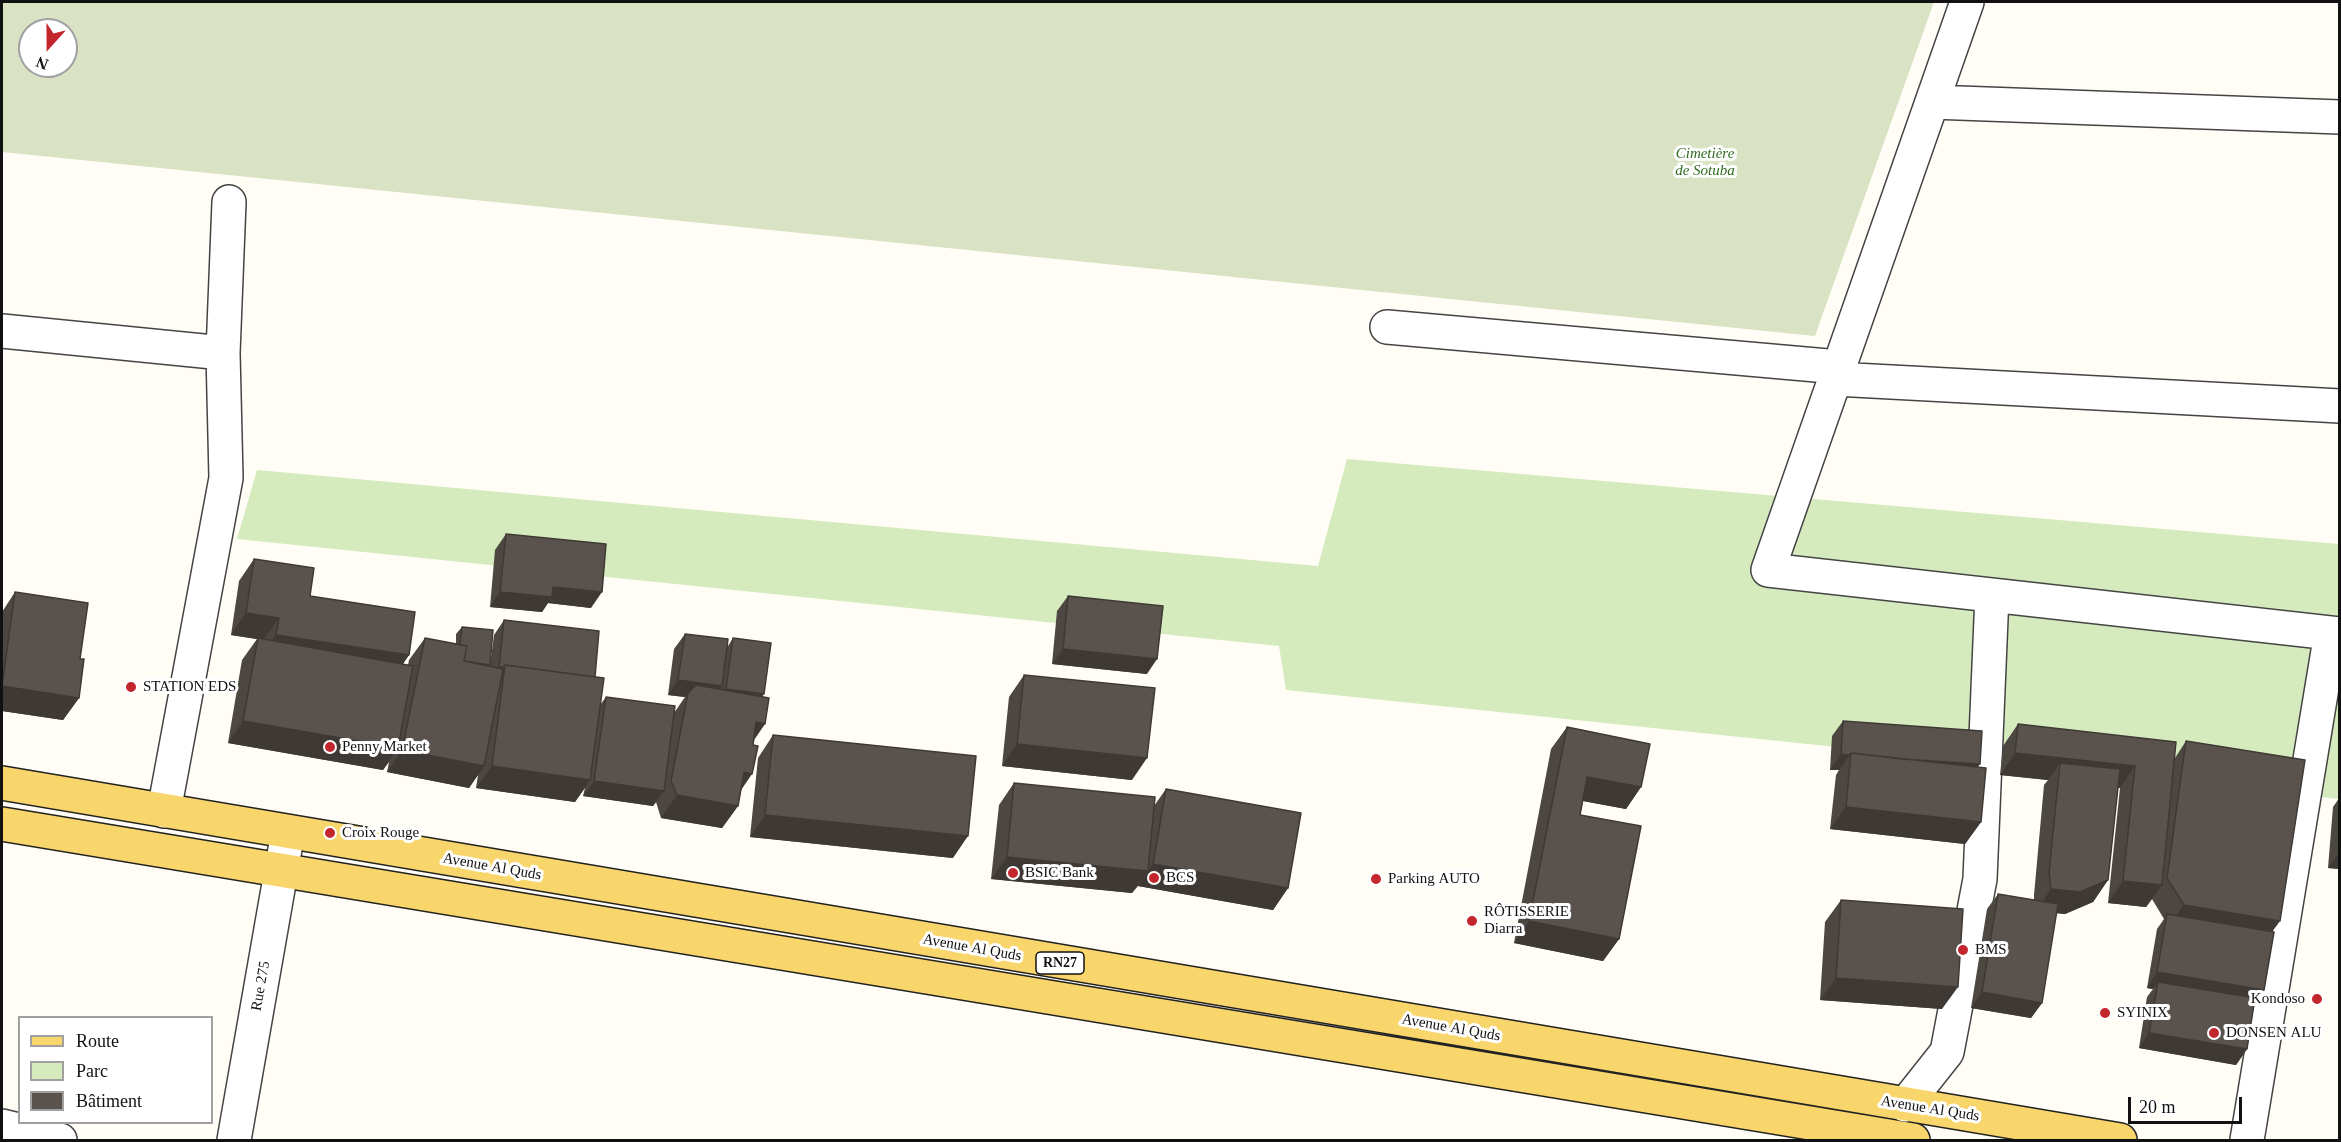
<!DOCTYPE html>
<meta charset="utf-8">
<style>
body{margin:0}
#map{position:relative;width:2341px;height:1142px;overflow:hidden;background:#fffdf5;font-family:"Times New Roman",serif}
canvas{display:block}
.frame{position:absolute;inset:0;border:3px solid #111;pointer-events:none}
.legend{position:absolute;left:18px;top:1016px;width:195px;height:108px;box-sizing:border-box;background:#fff;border:2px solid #a0a0a0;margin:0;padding:8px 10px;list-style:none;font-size:18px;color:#111}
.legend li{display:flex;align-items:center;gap:12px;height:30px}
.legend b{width:30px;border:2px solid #a0a0a0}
.north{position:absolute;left:18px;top:18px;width:60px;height:60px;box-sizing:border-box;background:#fff;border:2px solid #a0a0a0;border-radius:50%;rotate:201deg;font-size:16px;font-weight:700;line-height:24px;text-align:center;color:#111}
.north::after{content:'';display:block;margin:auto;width:21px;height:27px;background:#c4262e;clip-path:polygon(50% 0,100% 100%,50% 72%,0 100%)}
.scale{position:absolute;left:2128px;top:1097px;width:114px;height:27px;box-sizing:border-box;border:3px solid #111;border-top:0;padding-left:8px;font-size:18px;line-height:21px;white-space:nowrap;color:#111;-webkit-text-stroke:4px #fff;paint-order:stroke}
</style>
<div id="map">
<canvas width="2341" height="1142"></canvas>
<div class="frame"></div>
<ul class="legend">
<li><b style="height:8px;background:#f9d66b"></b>Route</li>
<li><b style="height:16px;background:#d5ebbd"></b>Parc</li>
<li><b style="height:16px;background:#5a524d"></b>Bâtiment</li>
</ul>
<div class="north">N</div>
<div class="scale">20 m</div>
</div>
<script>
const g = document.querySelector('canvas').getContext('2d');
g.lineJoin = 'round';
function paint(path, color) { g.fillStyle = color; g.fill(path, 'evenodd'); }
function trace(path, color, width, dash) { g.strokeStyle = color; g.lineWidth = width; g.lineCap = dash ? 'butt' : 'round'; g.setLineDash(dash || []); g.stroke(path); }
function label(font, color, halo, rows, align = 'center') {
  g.font = font + ' "Times New Roman",serif'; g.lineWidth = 6; g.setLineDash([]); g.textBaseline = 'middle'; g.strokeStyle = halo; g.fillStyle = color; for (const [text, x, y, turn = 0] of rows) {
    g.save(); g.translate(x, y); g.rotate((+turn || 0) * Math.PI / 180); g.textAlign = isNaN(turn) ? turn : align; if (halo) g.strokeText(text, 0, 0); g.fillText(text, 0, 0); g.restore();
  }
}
paint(new Path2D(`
 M1347,459L2339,544V799L1286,690L1279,646L237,539L257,470L1318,566Z`), '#d5ebbd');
paint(new Path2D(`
 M2,2H1934L1815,336L2,152ZM30,30H66V66H30Z`), '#d9e3c4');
const street = new Path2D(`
 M1967,2L1768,570L2340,634
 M1932,102L2340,117
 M1387,327L1839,367
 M2,331L223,353
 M1835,379L2340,406
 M164,811L226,478L223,353L229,202
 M1905,1105L1947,1052L1980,879L1992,595
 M2,1126L60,1140
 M234,1140L288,832
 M2247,1140L2331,633`);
const primary = new Path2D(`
 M2,783L2120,1140
 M2,824L1913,1140`);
trace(street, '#444', 36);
trace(primary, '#222', 36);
trace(street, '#fff', 33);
trace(primary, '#f9d66b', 33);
paint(new Path2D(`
 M506,534L591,608L548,603L542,612L490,607L495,550Z
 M254,559L310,596L409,655L403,664L408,665L409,660L425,638L456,644V634L462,627L489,666H490L494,635L504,620L595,677L600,705L606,697L674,713L685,697L668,695L674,649L685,634L728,646L733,638L762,697L753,740L741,791L738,806L722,828L661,818L656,802L653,806L583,796L585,788L575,802L476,788L478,775L469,788L387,772L389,762L383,770L228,743L242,660L257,639L231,635L239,581Z
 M15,592L80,659L79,698L63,720L2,711V612Z
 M1068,596L1147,674L1052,664L1057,611Z
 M1024,675L1132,780L1002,766L1009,697Z
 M1843,721L1978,767L1981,822L1965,844L1830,829L1836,775L1839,770H1830L1832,736Z
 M2018,724L2175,758L2186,741L2273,931L2254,1005L2247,1049L2236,1065L2139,1048L2147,997L2153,989L2147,988L2157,929L2164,919L2152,899L2146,907L2108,903L2120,788H2118L2108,880L2093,902L2065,914L2056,913L2042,1003L2031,1018L1971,1008L1987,909L1998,894L2034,900V895L2044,785L2048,780L2000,775L2003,746Z
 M1567,727L1641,787L1626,809L1583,801L1580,815L1619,939L1603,961L1514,943L1551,749Z
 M773,735L953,858L750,837L758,758Z
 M1014,783L1154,806L1166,789L1288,888L1273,910L1138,886L1132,893L991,879L999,805Z
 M2340,797V869L2328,868L2333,807Z
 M1841,900L1942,1009L1820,1000L1825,922Z`), '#4d4742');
paint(new Path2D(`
 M553,587L602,592L591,608L548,603L542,612L490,607L500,592Z
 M246,613L279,618L263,640L231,635Z
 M276,635L409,655L393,677L261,657Z
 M1063,649L1157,659L1147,674L1052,664Z
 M678,680L722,686L711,701L688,693L685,697L668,695Z
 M2,686L79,698L63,720L2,711Z
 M726,689L764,694L754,709L716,704Z
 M243,721L398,748L383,770L228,743Z
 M756,722L765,724L750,746Z
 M1017,744L1147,758L1132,780L1002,766Z
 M402,750L484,766L469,788L387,772Z
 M2015,753L2135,766L2120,788L2058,781L2060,763L2048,780L2000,775Z
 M1841,754L1850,755L1839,770H1830Z
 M1851,755L1980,764L1969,779Z
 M492,766L590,780L575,802L476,788Z
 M744,772L752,774L737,796Z
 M1587,777L1641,787L1626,809L1572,799Z
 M594,781L664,791L653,806L583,796Z
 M677,795L738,806L722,828L661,818Z
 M1846,807L1981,822L1965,844L1830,829Z
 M765,815L968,836L953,858L750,837Z
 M2340,852V869L2328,868Z
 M1007,857L1148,871L1132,893L991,879Z
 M1153,864L1288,888L1273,910L1138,886Z
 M2108,880L2093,902L2065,914L2036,911L2051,889Z
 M2123,881L2162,885L2146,907L2108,903Z
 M2184,905L2280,921L2264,943L2168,927Z
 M1529,921L1619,939L1603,961L1514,943Z
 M2157,972L2264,990L2254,1006L2158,982L2153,989L2147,988Z
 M1836,978L1958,987L1942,1009L1820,1000Z
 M1982,992L2042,1003L2031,1018L1971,1008Z
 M2149,1033L2247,1049L2236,1065L2139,1048Z`), '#3f3936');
const building = new Path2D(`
 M506,534L606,544L602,592L553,587L552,597L500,592Z
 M254,559L314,568L310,596L415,612L409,655L276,635L279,618L246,613Z
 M15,592L88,603L80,659H84L79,698L2,686Z
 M1068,596L1163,606L1157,659L1063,649Z
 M504,620L599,631L595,677L505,665L503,667H499Z
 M462,627L493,630L490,665L464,661L467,646L460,645Z
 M685,634L728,639L722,686L678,680Z
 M258,638L413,666L398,748L243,721Z
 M425,638L467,646L464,661L503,669L484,766L402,750Z
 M733,638L771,643L764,694L726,689Z
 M505,665L604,678L590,780L492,766Z
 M1024,675L1155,688L1147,758L1017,744Z
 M696,685L769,698L765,724L756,722L753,745L758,746L752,774L744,772L738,806L677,795L671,781L688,693Z
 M606,697L675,706L664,791L594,781Z
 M1843,721L1982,731L1980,764L1902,759L1851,753L1850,755L1841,754Z
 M2018,724L2176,742L2162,885L2123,881L2135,766L2015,753Z
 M1567,727L1650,744L1641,787L1587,777L1580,815L1641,826L1619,939L1529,921Z
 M773,735L976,756L968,836L765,815Z
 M2186,741L2305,760L2280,921L2184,905L2167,878Z
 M1851,753L1986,768L1981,822L1846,807Z
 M2060,763L2120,769L2108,880L2080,892L2051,889L2049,873Z
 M1014,783L1155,797L1148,871L1007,857Z
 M1166,789L1301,813L1288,888L1153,864Z
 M1998,894L2058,904L2042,1003L1982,992Z
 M1841,900L1963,909L1958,987L1836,978Z
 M2167,914L2274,932L2264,990L2157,972Z
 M2158,982L2255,998L2247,1049L2149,1033Z`);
paint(building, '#5a524d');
trace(building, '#3f3936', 1.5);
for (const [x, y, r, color] of [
 [131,687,6,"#c4262e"],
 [330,747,6,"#c4262e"],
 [330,833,6,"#c4262e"],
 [1013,873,6,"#c4262e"],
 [1154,878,6,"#c4262e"],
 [1376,879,6,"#c4262e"],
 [1472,921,6,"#c4262e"],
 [1963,950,6,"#c4262e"],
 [2317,999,6,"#c4262e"],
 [2105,1013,6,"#c4262e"],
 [2214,1033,6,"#c4262e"]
]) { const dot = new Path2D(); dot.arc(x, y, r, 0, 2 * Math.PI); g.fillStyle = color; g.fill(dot); trace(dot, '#fff', 2); }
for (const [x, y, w] of [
 [1060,963,48]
]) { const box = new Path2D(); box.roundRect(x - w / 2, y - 11, w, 22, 4.5); g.fillStyle = '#fff'; g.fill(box); trace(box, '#111', 1.5); }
label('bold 14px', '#111', null, [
 ["RN27",1060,963]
]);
label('italic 15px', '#2f6b1f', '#fff', [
 ["Cimetière",1705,154],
 ["de Sotuba",1705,171]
]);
label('15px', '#111', '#fff', [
 ["STATION EDS",143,687],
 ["Penny Market",342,747],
 ["Croix Rouge",342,833],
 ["BSIC Bank",1025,873],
 ["BCS",1166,878],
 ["Parking AUTO",1388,879],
 ["RÔTISSERIE",1484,912],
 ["Diarra",1484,929],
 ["BMS",1975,950],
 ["Kondoso",2305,999,"right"],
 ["SYINIX",2117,1013],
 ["DONSEN ALU",2226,1033]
], 'left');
label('15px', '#111', '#fff', [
 ["Avenue Al Quds",492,867,10],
 ["Avenue Al Quds",972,948,10],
 ["Rue 275",261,986,-80],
 ["Avenue Al Quds",1451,1028,10],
 ["Avenue Al Quds",1930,1109,9]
]);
</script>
